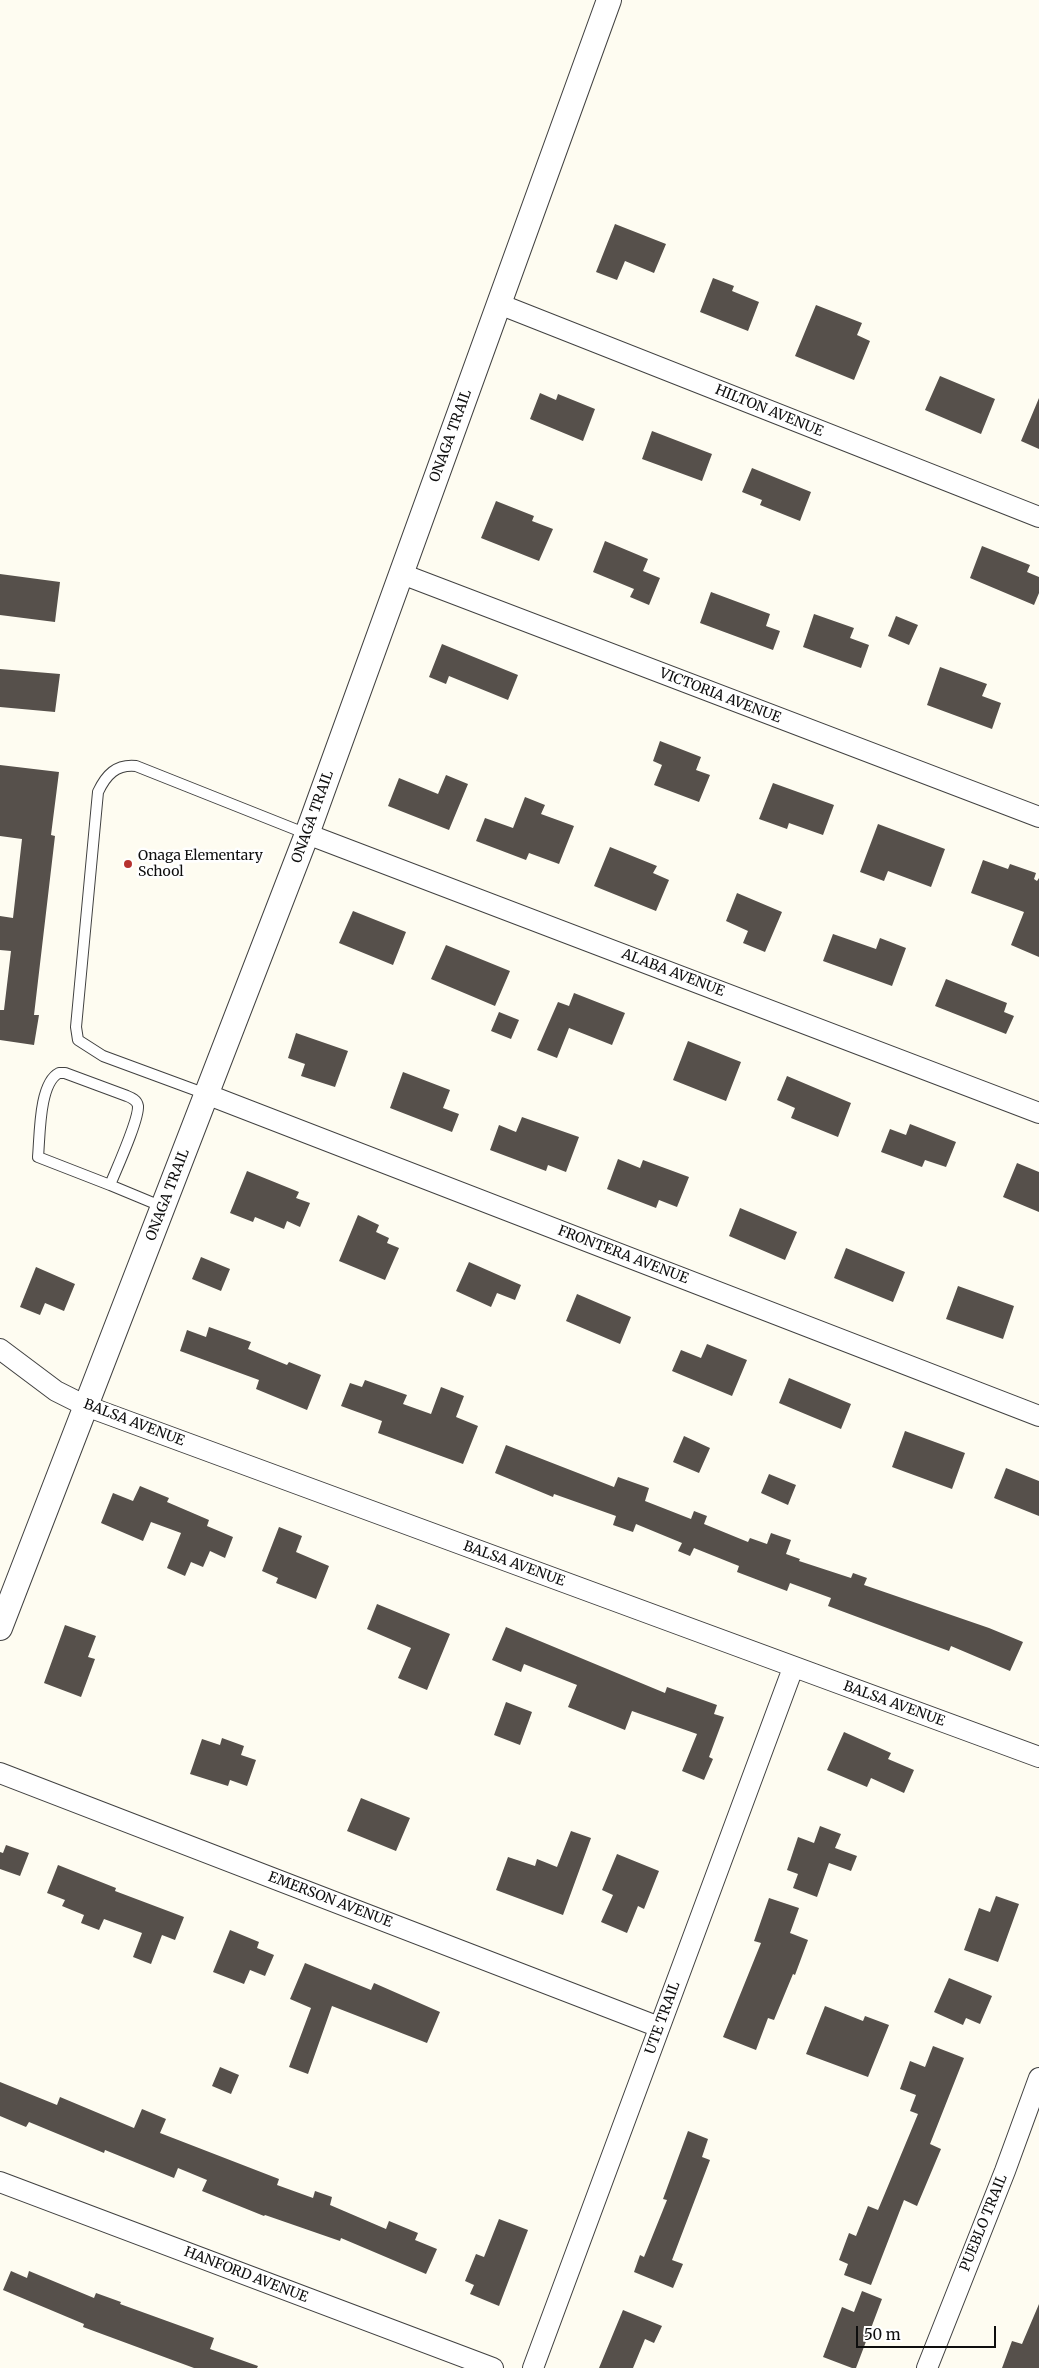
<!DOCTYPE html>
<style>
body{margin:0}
#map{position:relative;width:1039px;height:2368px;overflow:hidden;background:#fefcf1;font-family:Merriweather,serif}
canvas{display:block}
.scale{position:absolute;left:856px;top:2326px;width:140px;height:22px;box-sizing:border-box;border:2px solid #0e0e0e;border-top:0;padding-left:6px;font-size:15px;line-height:18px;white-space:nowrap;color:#0e0e0e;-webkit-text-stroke:4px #fff;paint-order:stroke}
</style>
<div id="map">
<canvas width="1039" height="2368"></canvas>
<div class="scale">50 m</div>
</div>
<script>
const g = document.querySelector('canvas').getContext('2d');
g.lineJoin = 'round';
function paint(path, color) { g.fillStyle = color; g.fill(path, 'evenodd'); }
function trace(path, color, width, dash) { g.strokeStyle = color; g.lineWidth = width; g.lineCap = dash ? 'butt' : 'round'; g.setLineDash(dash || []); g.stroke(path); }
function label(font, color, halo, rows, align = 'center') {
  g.font = font + ' Merriweather,serif'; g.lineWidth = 5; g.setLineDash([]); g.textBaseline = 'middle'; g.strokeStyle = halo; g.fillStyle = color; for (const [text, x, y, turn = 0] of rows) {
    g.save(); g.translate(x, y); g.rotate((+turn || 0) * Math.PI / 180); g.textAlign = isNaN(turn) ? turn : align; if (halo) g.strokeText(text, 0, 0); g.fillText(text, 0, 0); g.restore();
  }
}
paint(new Path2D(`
 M615,224L666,244L654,273L625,261L617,280L596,272Z
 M713,278L734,286L732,291L759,302L748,331L700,312Z
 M816,305L862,323L857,335L870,341L854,380L795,356Z
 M940,376L995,399L981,434L925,410Z
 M540,393L556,400L558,394L595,409L583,441L530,419Z
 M1039,398V449L1021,441Z
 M652,431L712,454L702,481L642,459Z
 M752,468L811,492L800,521L760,505L762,500L742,492Z
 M496,501L534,516L532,521L553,529L539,561L481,538Z
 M605,541L648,559L643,571L660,578L649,605L630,597L634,589L593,572Z
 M982,546L1030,565L1027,572L1039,577V593L1034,605L970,578Z
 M0,574L60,582L55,622L0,615Z
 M711,592L770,614L766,626L780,631L773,650L700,623Z
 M814,614L854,628L850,638L869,645L861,668L803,647Z
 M896,616L918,625L909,645L888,636Z
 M442,644L518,675L508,700L449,676L446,684L429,677Z
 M940,667L987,684L982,696L1001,703L992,729L927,705Z
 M0,669L60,674L55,712L0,707Z
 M660,741L701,757L696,770L710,775L699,802L654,785L662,765L653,761Z
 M0,765L59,772L51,835L55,836L34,1015H39L34,1045L0,1040V1010H4L11,951L0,950V916L13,918L22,839L0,836Z
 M446,775L468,784L449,830L388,806L399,778L438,794Z
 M773,783L834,805L823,835L789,823L787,829L759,819Z
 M525,797L545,805L541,814L574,826L559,864L529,853L526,860L476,841L485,818L513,828Z
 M878,824L945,849L931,887L888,871L884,881L860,872Z
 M610,847L657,866L653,873L669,880L656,911L594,886Z
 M983,860L1008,869L1010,864L1036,873L1034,879L1037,881L1039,878V957L1011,945L1024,912L971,893Z
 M737,893L782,912L765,952L743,943L748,931L726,921Z
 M353,911L406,932L393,965L339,943Z
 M833,934L876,949L880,938L906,948L892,986L823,961Z
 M446,945L510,971L495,1006L431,979Z
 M946,979L1007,1003L1004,1012L1014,1016L1006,1034L935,1006Z
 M574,993L625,1013L612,1045L569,1028L557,1058L537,1050L558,1002L569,1006Z
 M499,1012L519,1020L511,1039L491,1031Z
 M296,1033L348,1051L335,1087L301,1076L305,1064L288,1058Z
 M688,1041L741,1062L726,1101L673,1080Z
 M403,1072L450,1090L443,1108L459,1114L452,1132L390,1108Z
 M787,1076L851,1103L838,1137L791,1118L795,1108L777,1100Z
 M522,1117L579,1137L566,1172L548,1165L546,1171L490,1150L499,1125L516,1132Z
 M910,1124L956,1142L946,1167L925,1160L922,1167L881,1152L890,1129L906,1135Z
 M618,1159L640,1168L643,1160L689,1177L677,1207L659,1200L656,1208L607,1189Z
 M1017,1163L1039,1172V1212L1003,1197Z
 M247,1171L299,1192L296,1198L310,1203L300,1227L287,1221L284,1229L255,1217L253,1222L230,1213Z
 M740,1208L797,1232L785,1260L729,1236Z
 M358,1215L379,1225L376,1232L389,1238L387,1243L399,1248L385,1280L339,1261Z
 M846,1248L905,1272L893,1302L834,1278Z
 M201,1257L230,1269L221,1291L192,1279Z
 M469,1262L521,1285L515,1300L497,1293L491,1307L456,1291Z
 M36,1267L75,1284L64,1311L45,1303L40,1315L20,1307Z
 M958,1286L1014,1306L1003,1339L946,1319Z
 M577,1294L631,1317L620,1344L566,1321Z
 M209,1327L251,1342L248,1349L287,1365L289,1362L321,1375L307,1410L256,1389L259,1380L180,1351L187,1330L206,1337Z
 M707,1344L747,1360L732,1396L672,1371L681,1350L701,1358Z
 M789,1378L851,1404L841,1429L779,1403Z
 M365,1380L407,1395L403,1404L431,1414L441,1387L464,1396L456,1417L478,1426L463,1464L378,1433L382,1421L341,1406L350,1383L362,1387Z
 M905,1431L965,1453L952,1489L892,1467Z
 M684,1436L710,1448L699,1473L673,1462Z
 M506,1445L614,1487L618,1477L649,1488L645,1501L691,1519L694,1511L707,1516L704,1524L748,1542L750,1538L767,1544L771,1533L791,1540L786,1554L800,1559L799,1561L851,1578L853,1573L867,1578L864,1585L989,1628L1023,1642L1010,1671L951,1646L949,1651L828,1606L831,1598L790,1583L787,1591L737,1572L739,1566L694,1548L690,1556L678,1551L682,1543L636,1524L633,1532L613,1525L616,1516L554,1494L553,1497L495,1473Z
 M1006,1468L1039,1481V1516L994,1498Z
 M769,1474L796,1485L788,1505L761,1493Z
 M140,1486L169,1498L167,1502L209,1520L207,1526L233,1537L225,1558L210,1551L203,1567L191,1562L185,1576L167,1568L181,1533L151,1522L143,1541L101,1523L113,1493L133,1501Z
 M279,1527L302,1536L296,1552L329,1566L316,1599L276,1583L278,1578L262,1571Z
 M377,1604L450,1634L427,1690L398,1678L411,1648L367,1629Z
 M65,1625L96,1636L88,1657L95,1659L81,1697L44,1683Z
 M506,1627L665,1693L667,1687L717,1705L714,1714L724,1717L709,1757L713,1759L704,1780L682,1771L697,1734L632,1711L625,1730L568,1707L577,1685L524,1664L521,1672L492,1660Z
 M506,1702L532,1712L520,1745L494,1735Z
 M844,1732L891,1753L888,1759L914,1770L904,1793L871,1778L867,1787L827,1770Z
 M222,1738L244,1746L241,1755L256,1760L247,1786L230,1780L228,1786L190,1774L202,1739L220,1745Z
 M361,1798L410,1818L396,1851L347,1831Z
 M820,1826L841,1834L835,1848L857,1856L851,1871L829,1863L817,1897L793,1888L798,1874L787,1870L798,1837L814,1843Z
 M571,1831L591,1838L563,1915L496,1890L508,1857L535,1866L537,1859L557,1867Z
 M6,1845L29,1853L20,1876L0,1869V1852L3,1853Z
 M617,1854L659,1871L644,1909L638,1906L627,1933L601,1922L613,1895L602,1890Z
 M58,1865L116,1888L115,1891L184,1917L175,1940L162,1935L151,1964L133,1957L142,1933L104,1919L99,1930L81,1923L84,1915L62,1906L65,1900L47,1893Z
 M996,1896L1019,1904L998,1962L964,1950L979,1908L990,1912Z
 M769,1898L799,1908L790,1933L808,1940L795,1975L793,1974L774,2020L768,2018L756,2050L723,2037L761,1943L754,1941Z
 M230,1930L259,1942L257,1948L274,1955L265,1976L250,1970L244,1984L213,1972Z
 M305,1963L371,1990L374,1983L440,2012L427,2043L332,2006L308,2074L289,2067L311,2008L290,1999Z
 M949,1978L992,1996L980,2024L966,2018L963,2025L934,2012Z
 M825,2006L863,2021L865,2016L889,2025L868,2077L806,2054Z
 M933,2046L964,2058L930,2144L941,2149L917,2206L904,2200L871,2285L844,2275L848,2264L839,2260L849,2233L856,2236L868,2206L878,2210L918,2114L910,2111L916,2095L900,2089L910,2061L925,2067Z
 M220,2067L239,2075L231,2094L212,2086Z
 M0,2082L57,2105L60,2097L134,2128L142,2109L166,2119L160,2133L279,2179L277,2185L313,2198L315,2191L332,2197L330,2205L386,2229L389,2221L418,2233L415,2240L437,2249L426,2274L341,2238L340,2241L265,2215L264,2216L202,2191L207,2180L178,2168L174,2178L105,2150L104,2153L29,2122L26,2127L0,2116Z
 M688,2131L708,2139L702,2157L710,2160L672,2260L683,2264L673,2288L634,2272L640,2255L644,2257L667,2200L663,2199Z
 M499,2219L528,2230L499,2306L470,2294L474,2285L465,2281L476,2254L484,2257Z
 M11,2271L27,2278L29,2271L94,2298L96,2293L121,2302L120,2304L214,2338L210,2349L258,2366L257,2368H194L83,2327L84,2324L3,2290Z
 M862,2291L882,2299L856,2368H852L823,2357L842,2307L854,2312Z
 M1039,2304V2368H1002L1012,2341L1022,2344Z
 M623,2310L662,2326L654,2343L645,2339L633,2368H599Z`), '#56504b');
const service = new Path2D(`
 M59,1073H65L127,1096C132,1098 137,1100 138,1106C139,1120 116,1170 110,1185L38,1157C40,1135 39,1083 59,1073Z
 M206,1094L103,1056L78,1040L76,1027L98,792C106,775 116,764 136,766L307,834
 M110,1185L163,1207`);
const minor = new Path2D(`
 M499,304L1039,517
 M402,574L1039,817
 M307,834L1039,1113
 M206,1094L1039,1416
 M0,1349L56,1391L86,1406L1039,1757
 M0,1773L659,2027
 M0,2182L493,2368
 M533,2368L793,1668
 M927,2368L1005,2171L1039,2078`);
const tertiary = new Path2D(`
 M0,1628L307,834L609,0`);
trace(service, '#414141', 12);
trace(minor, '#414141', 22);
trace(tertiary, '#414141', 26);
trace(service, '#fff', 10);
trace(minor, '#fff', 20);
trace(tertiary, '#fff', 24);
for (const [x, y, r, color] of [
 [128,864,5,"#b6322f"]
]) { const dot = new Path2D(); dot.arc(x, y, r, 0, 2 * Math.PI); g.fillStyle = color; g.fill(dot); trace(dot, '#fff', 2); }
label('14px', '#0e0e0e', '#fff', [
 ["HILTON AVENUE",769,411,22],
 ["ONAGA TRAIL",451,436,-70],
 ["VICTORIA AVENUE",720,696,21],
 ["ONAGA TRAIL",313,817,-70],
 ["ALABA AVENUE",673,973,21],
 ["ONAGA TRAIL",168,1195,-69],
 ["FRONTERA AVENUE",623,1255,21],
 ["BALSA AVENUE",134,1423,21],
 ["BALSA AVENUE",514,1564,20],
 ["BALSA AVENUE",894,1704,20],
 ["EMERSON AVENUE",330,1900,21],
 ["UTE TRAIL",663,2018,-70],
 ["PUEBLO TRAIL",984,2223,-68],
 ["HANFORD AVENUE",246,2275,21]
]);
label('14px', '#0e0e0e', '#fff', [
 ["Onaga Elementary",138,856],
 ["School",138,872]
], 'left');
</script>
